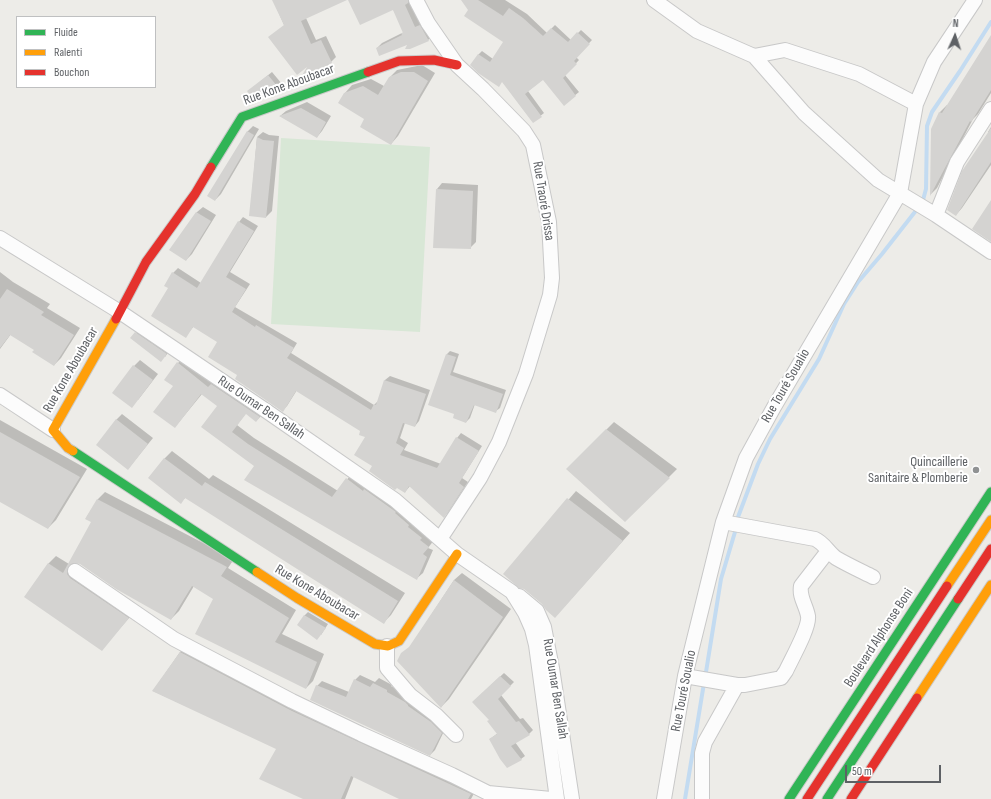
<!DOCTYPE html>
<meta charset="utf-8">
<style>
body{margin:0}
#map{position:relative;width:991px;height:799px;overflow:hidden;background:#edece8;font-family:"Sofia Sans Condensed",sans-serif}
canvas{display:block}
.legend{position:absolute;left:16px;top:16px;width:140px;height:72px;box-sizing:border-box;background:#fff;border:1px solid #bfc0c1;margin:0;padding:5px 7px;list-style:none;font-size:12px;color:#5e6165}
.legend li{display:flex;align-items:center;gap:8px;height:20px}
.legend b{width:20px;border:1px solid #bfc0c1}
.north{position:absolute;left:935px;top:16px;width:40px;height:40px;-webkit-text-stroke:3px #fff;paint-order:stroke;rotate:3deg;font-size:11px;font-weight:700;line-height:16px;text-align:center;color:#5e6165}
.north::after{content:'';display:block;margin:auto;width:14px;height:18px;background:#5e6165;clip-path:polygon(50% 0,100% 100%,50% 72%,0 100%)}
.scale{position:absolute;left:845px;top:765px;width:96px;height:18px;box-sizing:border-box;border:2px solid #5e6165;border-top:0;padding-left:5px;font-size:12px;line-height:14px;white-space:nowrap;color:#5e6165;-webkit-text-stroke:3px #fff;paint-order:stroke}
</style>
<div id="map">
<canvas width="991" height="799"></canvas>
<ul class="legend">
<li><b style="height:5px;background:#30b455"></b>Fluide</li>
<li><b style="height:5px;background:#ff9f0a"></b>Ralenti</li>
<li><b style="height:5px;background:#e5322d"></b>Bouchon</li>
</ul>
<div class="north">N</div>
<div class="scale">50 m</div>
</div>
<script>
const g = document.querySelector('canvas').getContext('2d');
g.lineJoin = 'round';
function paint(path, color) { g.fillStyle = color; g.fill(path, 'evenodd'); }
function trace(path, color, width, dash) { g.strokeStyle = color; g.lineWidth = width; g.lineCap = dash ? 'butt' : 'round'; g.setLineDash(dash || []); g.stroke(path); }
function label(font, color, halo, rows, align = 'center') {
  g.font = font + ' "Sofia Sans Condensed",sans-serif'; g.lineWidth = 4; g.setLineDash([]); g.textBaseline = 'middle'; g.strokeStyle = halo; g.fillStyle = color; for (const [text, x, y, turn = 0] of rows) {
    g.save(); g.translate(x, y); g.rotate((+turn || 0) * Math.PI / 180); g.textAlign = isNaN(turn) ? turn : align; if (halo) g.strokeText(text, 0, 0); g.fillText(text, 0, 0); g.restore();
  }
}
paint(new Path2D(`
 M281,138L430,147L420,332L271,324Z`), '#d8e7d6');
paint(new Path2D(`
 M273,0H345L306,18L316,40L326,36L336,57L328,65L322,68L323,70L315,77L284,25Z
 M349,0H409L420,23L424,21L433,35L428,40L377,48L382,43L404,32L393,9Z
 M462,0H505L527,14L547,33L555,25L571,40L581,30L592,40L576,57L579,60L565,75L579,92L564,104L543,79L528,91L544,113L533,122L502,81L478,55L482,51L493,59L504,42L469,10Z
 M991,37V93L978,114L973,119L937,188L931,194L940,112L947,105L948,106Z
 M422,65L435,73L398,136L391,144L366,118L345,93L352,85L371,79L384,86L390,77L397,70Z
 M272,72L282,84L279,88L273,92L252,88Z
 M307,102L331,116L322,131L317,137L280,116L286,111Z
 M253,126L259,129L221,194L215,200L247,132Z
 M991,127V165L962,208L956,215L989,133L988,132Z
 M263,132L269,135L279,136L272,211L266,217L250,215L257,137Z
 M442,183L478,185L476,242L470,248L437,189Z
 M203,207L216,215L192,254L186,260L170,250L197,212Z
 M243,217L258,226L230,272L250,284L235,307L297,343L291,353L374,405L378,401L385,380L390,376L430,390L419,421L415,426L405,423L400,438L408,443L404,450L441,464L457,438L461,433L482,446L462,478L468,482L448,512L444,516L410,486L405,492L374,465L367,436L362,431L297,390L287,406L283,410L238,375L219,342L194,326L186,336L173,273L178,268L201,283L239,222Z
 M0,272L13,282L50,304L47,308L80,328L61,358L54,365L35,349L11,334L0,349Z
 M139,329L170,350L165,357L136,333Z
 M450,351L459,354L453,372L506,390L500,408L496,411L475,404L470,418L466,422L455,413L447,354Z
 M184,357L262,415L256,421L246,413L237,425L254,438L338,491L353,472L434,540L428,548L433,550L423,573L416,579L255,466L203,426L219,406L202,394L175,427L174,386L178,363Z
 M140,360L158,374L138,400L134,366Z
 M122,414L153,438L128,469L116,420Z
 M0,420L87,469L56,520L48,528L0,501Z
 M614,422L677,469L625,521L567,469Z
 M172,451L209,479L213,475L405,593L391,615L384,622L186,497L181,502L149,478L165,458Z
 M576,491L630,533L563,608L543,604L525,589L504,574Z
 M105,492L234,559L228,568L296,610L282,634L324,654L313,681L306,688L215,599L194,586L179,611L171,619L80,563L74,562L75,567L136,610L102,649L48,564L56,556L69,564L92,522L86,518L98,499Z
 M462,573L511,609L449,699L441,707L412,644L454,580Z
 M308,612L328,624L321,635L304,616Z
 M188,644L478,786L471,799H401L354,776L345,799H305L277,748L153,691L180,652Z
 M504,673L514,682L501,695L520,719L523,718L533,730L529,734L515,742L525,756L521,759L490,739L498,733L490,719L473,702Z
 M360,675L375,682L379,678L392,685L391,686L410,697L446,727L435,750L430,755L317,686L322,681L349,692L355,680Z`), '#0003');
trace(new Path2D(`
 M923,200L926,189L927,126L932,112L960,71L991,22
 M738,517L758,464L770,439L819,359L844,304L858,282L882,254L918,208
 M706,672L721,579L735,532
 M685,799L704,683`), '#c3dbf1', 4);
paint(new Path2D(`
 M272,0H347L301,21L311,44L321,40L332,63L327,65L329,66L316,71L319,75L315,78L303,82L300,79L307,67L297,75L268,37L284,25Z
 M348,0H408V3L405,5L415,27L420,25L429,41L410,49H405L407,45L379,56L376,48L402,35L401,33H403L393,10L360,25Z
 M461,0H478L503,16L509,8L523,18L543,36L551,28L568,42L577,32L590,44L574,61L577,64L563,78L576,96L564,106L543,80L525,94L542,117L533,123L502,82L499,87L478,73L470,65L478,54L490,62L503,42L464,16L468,10Z
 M991,35V90L971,122L970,121L930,196L931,129L939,112L942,113Z
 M401,72H414L428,81L391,145L360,127L364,119L338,103L344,93L363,86L378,95L389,77Z
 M268,75L277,86V90L274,93L254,100L247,91Z
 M301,108L326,122L317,138L279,116Z
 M991,128V162L956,216L947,210L962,171Z
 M247,131L254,135L215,201L207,196Z
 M257,137L263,140L274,141L266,218L249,216Z
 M436,189L473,191L471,249L433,248Z
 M991,200V242L972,229Z
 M196,212L211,221L186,261L169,250Z
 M238,221L254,231L226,277L246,289L232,312L255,327L256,325L294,348L287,358L371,410L374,404L376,405L384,380L426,394L415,427L403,423L396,443L404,448L400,455L437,468L456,437L479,451L459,483L464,487L444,518L409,486L405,493L397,488L395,490L369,471L372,466L354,455L365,437L359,435L360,431L296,391L283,412L235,379L237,375L208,357L217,342L193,327L186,338L151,316L168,288L164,286L172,272L197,288Z
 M7,289L44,312L41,315L74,335L54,366L32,352L34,350L10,335L0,348V299Z
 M135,332L167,354L161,362L130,338Z
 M446,354L456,357L450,375L503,394L496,413L474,405L466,423L453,418L454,414L428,405Z
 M177,362L208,387L211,384L260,417L256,422L246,414L232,432L248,444L332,497L346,478L363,491L364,489L396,512L395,513L409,525L408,527L422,538L420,540L429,547L423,554L427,557L417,580L244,480L254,466L201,427L217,406L201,394L175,428L153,412L173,386L164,380Z
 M133,365L153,380L132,408L112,393Z
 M116,419L148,444L128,470L96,445Z
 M606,429L670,478L625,522L566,469Z
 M0,432L80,477L48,529L0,502Z
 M164,458L202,486L205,482L398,601L384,624L185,498L181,504L148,478Z
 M567,498L623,541L555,618L546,610L542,604L524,589L519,588L503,574Z
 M97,499L227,567L221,576L289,618L275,642L317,662L306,689L195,634L213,599L192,586L171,620L116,589L80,564L75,563L71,564L67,570V574L70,578L129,618L102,651L24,597L48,563L63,573L91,522L85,519Z
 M454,580L503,617L441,708L397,661L401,653L409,647Z
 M304,615L326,628L317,640L297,625Z
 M180,652L292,711L471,794L468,799H399L351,776L341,799H303L259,779L276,749L152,691Z
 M500,676L511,686L498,699L516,722L519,721L530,735L511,746L522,760L507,768L500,759L489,739L497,734L487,721L489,720L472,702Z
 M354,679L370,687L373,683L387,690V692L405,702L408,705V706L431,722L442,733L430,756L310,700L316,685L346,697Z`), '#d4d3d1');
const street = new Path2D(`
 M416,0L428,23L457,65L483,89L524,131L533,145L549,222L552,278L550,295L526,374L499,442L480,478L440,539
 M654,0L697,31L754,56L785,50L859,74L916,104
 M754,56L804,113L878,180L936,215L991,252
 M936,215L957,162L991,109
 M0,238L120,312L265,410L395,500L457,554L512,592L525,613L532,629L536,645L557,799
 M0,395L53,430
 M723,522L815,539C824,543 828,552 836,558C848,565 861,571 873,577
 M75,571L174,639L292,701L361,734L452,775L488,793L551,799
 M519,596L537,611L544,627L552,668L572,799
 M387,646V668L410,695L436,715L456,735
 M685,676L737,685H745L781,678L786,671C791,660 810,627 808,616C806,605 799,597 801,586L828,551
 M664,799L685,676L723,522L746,458L774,407L900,193L916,104L934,62L975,0
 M702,799V753L705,742L737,685`);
const fast = new Path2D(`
 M211,167L242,117L368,72
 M73,451L257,572
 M789,799L991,492
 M827,799L958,599`);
const slow = new Path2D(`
 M73,451L68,448L53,430L116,319
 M257,572L297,598L375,644L388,646L399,641L457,554
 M947,586L991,520
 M917,698L991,585`);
const jam = new Path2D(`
 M368,72L399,61L434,60L457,65
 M116,319L146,262L195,194L211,167
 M958,599L991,549
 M807,799L947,586
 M851,799L917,698`);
trace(street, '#c8c8c8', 16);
trace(fast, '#cacac9', 11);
trace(slow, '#cacac9', 11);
trace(jam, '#cacac9', 11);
trace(street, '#fcfcfc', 14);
trace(fast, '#30b455', 9);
trace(slow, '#ff9f0a', 9);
trace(jam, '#e5322d', 9);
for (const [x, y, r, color] of [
 [976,470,4,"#909293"]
]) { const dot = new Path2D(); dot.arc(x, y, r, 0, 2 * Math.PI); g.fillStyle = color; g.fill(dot); trace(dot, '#fff', 1.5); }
label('14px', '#5e6165', '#fff', [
 ["Rue Kone Aboubacar",289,85,-20],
 ["Rue Traoré Drissa",543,201,81],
 ["Rue Kone Aboubacar",71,370,-60],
 ["Rue Touré Soualio",786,386,-60],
 ["Rue Oumar Ben Sallah",261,408,34],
 ["Rue Kone Aboubacar",317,593,31],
 ["Boulevard Alphonse Boni",879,638,-57],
 ["Rue Oumar Ben Sallah",555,689,81],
 ["Rue Touré Soualio",684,691,-79]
]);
label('14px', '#5e6165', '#fff', [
 ["Quincaillerie",968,462],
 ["Sanitaire & Plomberie",968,478]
], 'right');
</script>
